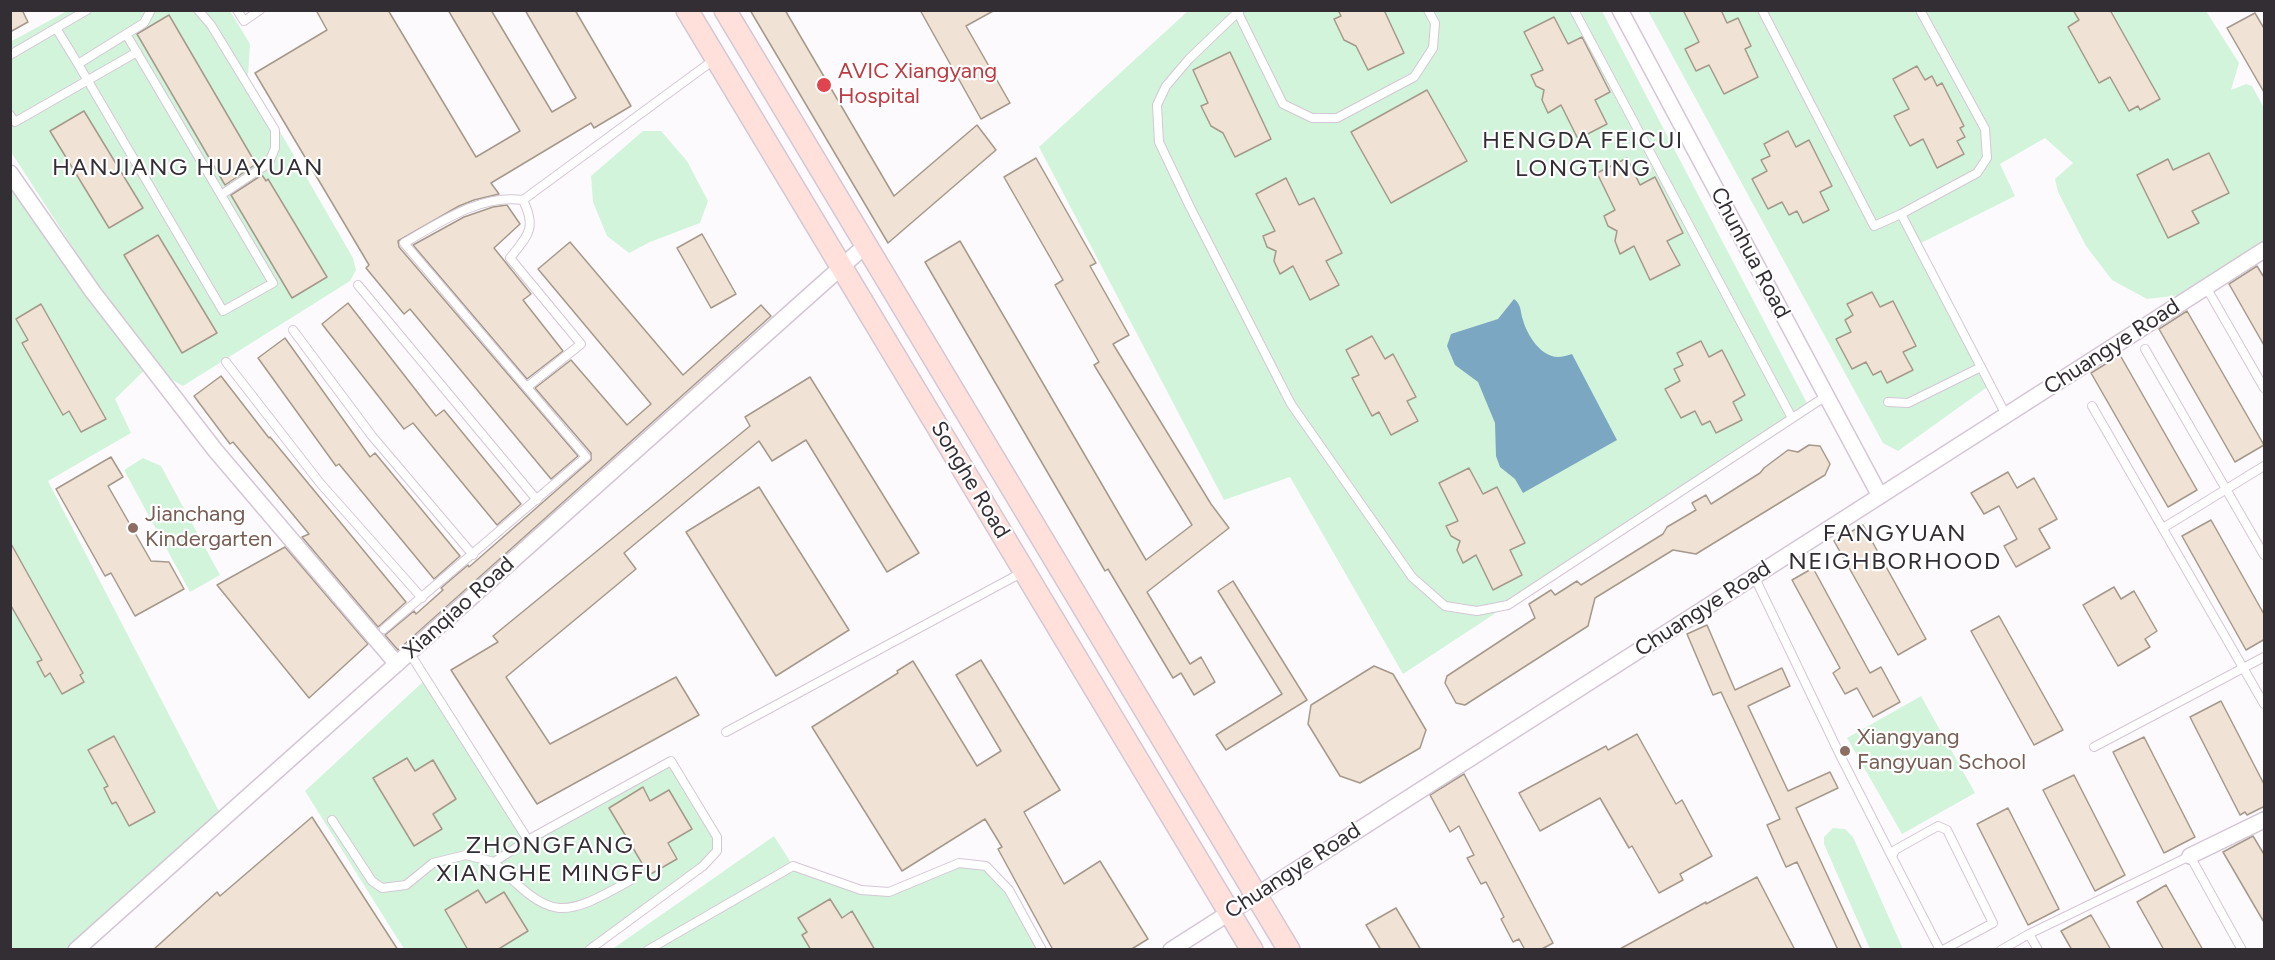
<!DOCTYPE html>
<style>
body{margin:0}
#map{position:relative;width:2275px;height:960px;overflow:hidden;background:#fdfafd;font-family:Figtree,sans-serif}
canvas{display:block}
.frame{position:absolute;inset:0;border:12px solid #332e34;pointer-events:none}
</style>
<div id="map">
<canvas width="2275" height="960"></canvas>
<div class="frame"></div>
</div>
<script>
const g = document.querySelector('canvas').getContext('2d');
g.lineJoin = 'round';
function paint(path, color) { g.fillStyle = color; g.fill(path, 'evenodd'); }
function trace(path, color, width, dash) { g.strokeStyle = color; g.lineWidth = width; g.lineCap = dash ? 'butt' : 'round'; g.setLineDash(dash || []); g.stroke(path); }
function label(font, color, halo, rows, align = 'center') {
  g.font = font + ' Figtree,sans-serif'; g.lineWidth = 4.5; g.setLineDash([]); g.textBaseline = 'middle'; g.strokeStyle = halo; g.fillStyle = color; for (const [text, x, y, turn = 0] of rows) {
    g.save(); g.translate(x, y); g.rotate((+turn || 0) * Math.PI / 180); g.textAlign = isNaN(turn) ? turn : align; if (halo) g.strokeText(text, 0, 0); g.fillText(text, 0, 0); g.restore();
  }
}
paint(new Path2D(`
 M67,11H230L250,44L248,76L353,258L356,270L350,281L183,386L165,376L92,277L11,152L10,42Z
 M1188,11H1602L1809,407L1403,674L1290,477L1224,500L1039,147Z
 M1648,11H2206L2239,63L2231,90L2246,84L2252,86L2264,108V240L2182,295L2147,299L2112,280L2086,246L2058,192L2055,179L2073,163L2045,138L2000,164L2015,196L1917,245L1990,385L1898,451L1883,443Z
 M643,131H661L687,161L708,201L700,223L650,242L629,253L607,236L593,202L591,176Z
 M10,173L150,365L115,399L131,433L48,481L223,819L76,949H11Z
 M143,458L161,466L220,575L190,592L124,470Z
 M426,679L528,840L671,761L717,837V851L589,949H404L305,791Z
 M1921,696L1975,793L1902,834L1847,738Z
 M1833,828L1845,829L1853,837L1903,949H1870L1824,844V837Z
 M774,836L793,866L861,890L890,892L959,863L986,866L1009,890L1042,950H611Z`), '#d2f4db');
paint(new Path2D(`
 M1514,299C1522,305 1520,312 1523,320C1527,335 1541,357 1558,357C1562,357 1568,355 1572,354L1617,440L1523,493L1515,479L1500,467L1496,456L1495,423L1478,382L1455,365L1447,346L1451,334L1498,319Z`), '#7ca7c3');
const building = new Path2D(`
 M10,10H22L28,22L10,32Z
 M316,10H388L476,157L520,131L448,10H491L552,112L576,98L525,10H575L631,106L594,128L591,123L491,183L499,194L474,200L459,206L398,241L399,247L578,456L551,479L410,309L404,314L366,268L369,265L255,73L327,30Z
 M750,10H785L894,196L977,125L996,150L888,243Z
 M920,10H995L966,26L1010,103L981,119Z
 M1338,10H1384L1404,53L1368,70L1356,46L1344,40L1334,19L1341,16Z
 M1683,10H1721L1727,23L1738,18L1751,46L1745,49L1758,77L1724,94L1709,65L1696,71L1685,49L1699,42Z
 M2073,10H2110L2160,99L2140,110L2138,106L2129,111L2110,77L2099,83L2068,27L2079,20Z
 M2255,13L2265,30V94L2227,28Z
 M169,15L256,164L225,185L137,34Z
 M1554,17L1568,44L1582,37L1610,92L1595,100L1607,124L1578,139L1561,105L1548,113L1542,100L1544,90L1536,86L1531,75L1543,70L1524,32Z
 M1230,52L1271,139L1235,157L1223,133L1211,126L1201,106L1208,103L1193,70Z
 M1917,66L1925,80L1932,76L1937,86L1942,83L1964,126L1960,128L1965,137L1957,141L1964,154L1937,168L1923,139L1910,146L1894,116L1909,109L1893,79Z
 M1427,90L1467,161L1391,203L1351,132Z
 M84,111L143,208L109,228L50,131Z
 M1788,131L1796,147L1809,140L1832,186L1820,192L1829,210L1803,223L1797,211L1789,215L1782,202L1768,209L1752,179L1767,171L1761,160L1770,156L1764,144Z
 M2209,153L2229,193L2192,211L2199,223L2168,238L2137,175L2168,159L2173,170Z
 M1036,158L1096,263L1090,266L1129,335L1113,344L1211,504L1229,528L1147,592L1190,664L1201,657L1215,682L1194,695L1181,673L1173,678L1108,569L1105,571L925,262L960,241L1146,560L1192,525L1094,365L1099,362L1055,285L1063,280L1004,177Z
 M1627,158L1640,185L1655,177L1683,233L1667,241L1680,265L1650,280L1634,246L1620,254L1615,241L1617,231L1608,226L1604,216L1615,210L1597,173Z
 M262,175L266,181L268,179L327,277L292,298L231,195Z
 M1286,178L1299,205L1314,198L1342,253L1326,261L1339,285L1310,300L1293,266L1280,274L1274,261L1276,251L1267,247L1263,236L1275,231L1256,194Z
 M507,205L520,224L494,248L531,294L523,300L563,351L527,379L413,245L464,217L493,207Z
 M702,234L736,294L711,308L677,248Z
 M158,235L217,333L182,353L124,255Z
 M570,242L683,375L761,305L771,316L398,650L385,635L414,611L416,614L443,590L441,588L468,565L469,567L591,460V453L535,388L571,360L627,425L651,404L538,269Z
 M2257,266L2265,279V347L2229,284Z
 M1872,292L1880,307L1893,301L1916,346L1903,352L1913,370L1887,383L1881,371L1873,375L1866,362L1852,369L1836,339L1851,332L1845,320L1853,315L1847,304Z
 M348,303L436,416L444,410L521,504L497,525L413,423L404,429L322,324Z
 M41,304L106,419L81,432L69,411L63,415L22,343L28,340L16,319Z
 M2187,311L2264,445L2235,462L2159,329Z
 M1372,336L1385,359L1393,354L1416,397L1407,401L1418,421L1391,435L1379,412L1372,416L1352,378L1359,375L1346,350Z
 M285,338L370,457L375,453L460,556L434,579L339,464L336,466L258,358Z
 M1701,341L1709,357L1722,350L1745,395L1733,402L1742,420L1716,433L1710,421L1702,425L1695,411L1681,418L1665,389L1680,381L1674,369L1683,365L1677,353Z
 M2120,355L2197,490L2168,507L2091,373Z
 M221,376L269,438L270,437L406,602L378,627L302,537L309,534L233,442L230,444L194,396Z
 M810,377L919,553L887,572L806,440L772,461L759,441L624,553L636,569L506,677L550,744L676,677L699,715L537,804L451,670L498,642L493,636L750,426L745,417Z
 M1809,445L1820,446L1830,464L1825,475L1696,554L1673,550L1595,598L1588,626L1465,705L1456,703L1445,683L1447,676L1535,618L1529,604L1551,590L1555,595L1577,581L1581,585L1663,534L1667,527L1696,510L1692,503L1706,495L1711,504L1760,473L1764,468L1788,450L1798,452Z
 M111,457L123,477L108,486L151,561L169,562L184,589L135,616L111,573L105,576L56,489Z
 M1469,468L1483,494L1497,487L1525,543L1510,550L1522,575L1493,590L1476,555L1463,563L1457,550L1460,541L1451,536L1446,526L1458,521L1439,483Z
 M2008,472L2017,488L2034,478L2057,519L2039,529L2050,548L2016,567L2004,546L2017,539L1999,506L1984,514L1971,493Z
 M759,487L849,630L776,676L686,532Z
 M2211,520L2265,616V639L2246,650L2182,536Z
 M1863,525L1926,639L1898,655L1834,541Z
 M10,542L83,673L80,675L84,682L62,694L50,673L45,677L37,662L42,660L10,604Z
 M285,547L368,644L309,698L217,585Z
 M1813,568L1870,673L1881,667L1900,702L1873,717L1857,688L1845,694L1833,673L1840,668L1792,580Z
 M1233,581L1307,700L1226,750L1216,735L1282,694L1218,591Z
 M2114,587L2121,599L2134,591L2157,631L2145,639L2150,647L2118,666L2083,605Z
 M1999,616L2063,730L2034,745L1971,631Z
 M1707,625L1735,690L1782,668L1790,686L1748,706L1788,791L1830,772L1838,788L1796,808L1862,950H1838L1797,862L1786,867L1767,825L1780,819L1721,692L1713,695L1687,634Z
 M981,660L1060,790L1024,812L1064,884L1100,861L1148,939L1130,950H1053L998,849L1002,847L985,819L902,871L812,727L898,673L897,671L913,661L977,766L1001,751L956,675Z
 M1374,666L1393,674L1426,730L1420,748L1360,783L1340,776L1308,724L1311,705Z
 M2221,701L2265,786V806L2247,815L2245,812L2240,815L2190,717Z
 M1637,734L1676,804L1682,800L1712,856L1680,874L1683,880L1659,893L1632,846L1629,848L1600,798L1540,831L1519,793L1606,746L1608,750Z
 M114,736L155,812L129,826L116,802L112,804L104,788L108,786L88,750Z
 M2144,737L2195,837L2164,853L2113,752Z
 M407,758L415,771L433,760L456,799L433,814L442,829L414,846L373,778Z
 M1464,774L1553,943L1540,950H1525L1519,939L1513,942L1501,919L1504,917L1486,882L1481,884L1467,858L1474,855L1459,826L1450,832L1430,795Z
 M2074,775L2125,875L2095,891L2043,790Z
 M643,787L650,801L669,790L692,829L668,843L677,859L649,875L609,808Z
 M2008,808L2059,909L2028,925L1977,824Z
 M312,817L398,950H153L217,892L220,896Z
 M2253,836L2265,856V924L2223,852Z
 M1757,877L1795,950H1618L1706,902V904Z
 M2166,885L2203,950H2164L2137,902Z
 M478,890L486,903L504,892L528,931L497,950H468L445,910Z
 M830,899L842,918L852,911L875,950H811L802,935L807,932L798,918Z
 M1396,908L1421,950H1381L1366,925Z
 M2091,915L2111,950H2072L2061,931Z`);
paint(building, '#f0e2d4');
trace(building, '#a5998b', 1.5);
const lane = new Path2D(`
 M198,10L211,25L275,130V148L269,163L221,195
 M237,10L244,21L260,10
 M1240,10L1189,59L1166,86L1157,105L1159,142L1190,207L1291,404L1412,577L1445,606L1477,611L1508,605L1826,396
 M1574,10L1792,418
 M1762,10L1874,226L1901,214L1977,173L1987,158L1985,129L1920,10
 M1238,13L1283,104L1312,118H1337L1414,77L1433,48L1435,23L1428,10
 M56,28L78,64
 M126,34L273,283L223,311L78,64L144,23L151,10
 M10,55L87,10
 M10,115L15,122L137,52
 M523,200C537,229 528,235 510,258L581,344L527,387
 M1901,214L2006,415
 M358,285L537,500
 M2206,287L2264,388
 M293,330L372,436L473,555
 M2145,349L2264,555
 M226,362L320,483L422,598
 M1888,402L1908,403L1981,367
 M2092,406L2264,704
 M2163,528L2264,466
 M1754,576L1841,757L1892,857
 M384,629L586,457L404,243C441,222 480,194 523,200L715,59
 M409,652L528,840L671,761L717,837V851L703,866L589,950
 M726,732L1023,572
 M2094,747L2264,657
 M332,820L372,881L382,888L406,885L433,863L466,855L494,862L528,840
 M494,862C552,920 560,920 631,880
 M2029,934L2038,950
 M648,950L793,866L861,890L889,892L959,863L986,866L1009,890L1042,950
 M1940,950L1892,857L1895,850L1938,826L1947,830L1993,923L1943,950
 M2001,950L2029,934L2190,856L2242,950`);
const street = new Path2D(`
 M1620,10L1880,496
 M10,173L93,292L215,450L397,664
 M2190,856L2264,820
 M76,950L866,245
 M1171,950L2264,250`);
const secondary = new Path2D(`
 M687,10L1252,950
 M725,10L1289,950`);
trace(lane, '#d4c7d5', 10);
trace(street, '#d4c7d5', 18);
trace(secondary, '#d4c7d5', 24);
trace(lane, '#fff', 8);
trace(street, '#fff', 15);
trace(secondary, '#ffe0da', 21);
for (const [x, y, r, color] of [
 [824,85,8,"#e0444e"],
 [133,528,6,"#8d6e63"],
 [1845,751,6,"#8d6e63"]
]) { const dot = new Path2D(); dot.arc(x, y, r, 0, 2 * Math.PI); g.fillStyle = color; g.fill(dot); trace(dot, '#fff', 2); }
label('22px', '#be3a42', '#fff', [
 ["AVIC Xiangyang",838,72],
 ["Hospital",838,97]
], 'left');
label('22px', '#332e34', '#fff', [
 ["Chunhua Road",1750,253,62],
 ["Chuangye Road",2112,347,-33],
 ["Songhe Road",970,480,59],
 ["Xianqiao Road",459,608,-42],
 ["Chuangye Road",1703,609,-33],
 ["Chuangye Road",1293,871,-33]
]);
label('22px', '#785e54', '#fff', [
 ["Jianchang",145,515],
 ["Kindergarten",145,540],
 ["Xiangyang",1857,738],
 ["Fangyuan School",1857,763]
], 'left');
g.letterSpacing = '1.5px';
label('24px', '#332e34', '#fff', [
 ["HENGDA FEICUI",1583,141],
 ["LONGTING",1583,169],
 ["HANJIANG HUAYUAN",188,168],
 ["FANGYUAN",1895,534],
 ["NEIGHBORHOOD",1895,562],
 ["ZHONGFANG",550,846],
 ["XIANGHE MINGFU",550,874]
]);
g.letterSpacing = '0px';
</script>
